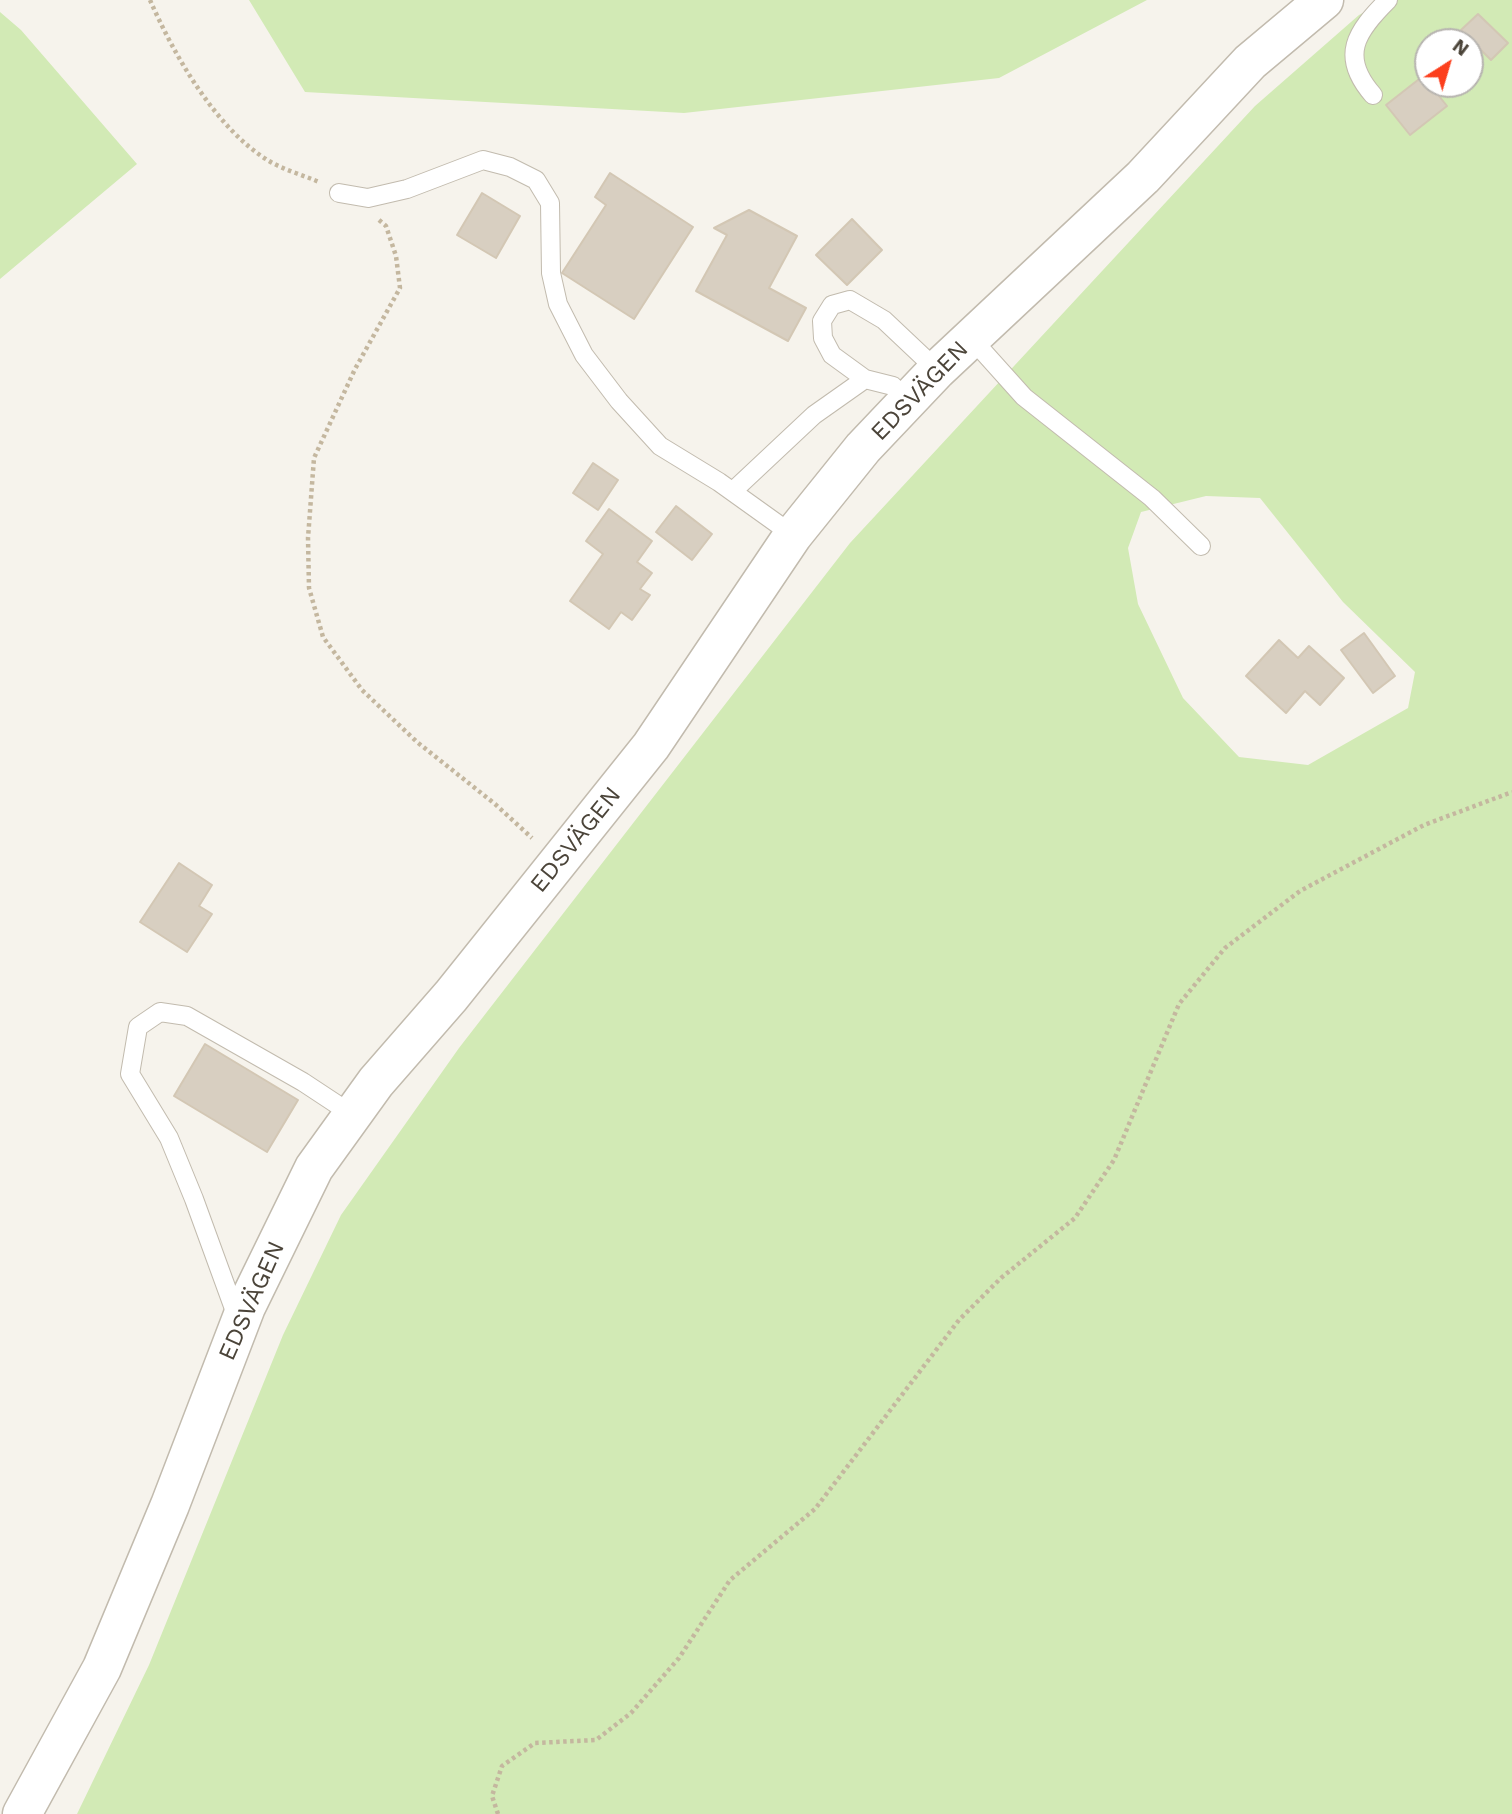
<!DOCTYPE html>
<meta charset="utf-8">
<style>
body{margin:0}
#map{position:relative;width:1512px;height:1814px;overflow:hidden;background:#f6f3ec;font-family:"Work Sans",sans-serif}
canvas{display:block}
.north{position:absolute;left:1414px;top:28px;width:70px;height:70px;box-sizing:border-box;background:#fff;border:2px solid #b7b4b0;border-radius:50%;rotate:37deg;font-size:19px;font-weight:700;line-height:28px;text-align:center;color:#4b4439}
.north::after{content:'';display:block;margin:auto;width:24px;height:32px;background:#fc3f1d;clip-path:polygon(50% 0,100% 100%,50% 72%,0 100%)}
</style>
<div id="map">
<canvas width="1512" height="1814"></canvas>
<div class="north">N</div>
</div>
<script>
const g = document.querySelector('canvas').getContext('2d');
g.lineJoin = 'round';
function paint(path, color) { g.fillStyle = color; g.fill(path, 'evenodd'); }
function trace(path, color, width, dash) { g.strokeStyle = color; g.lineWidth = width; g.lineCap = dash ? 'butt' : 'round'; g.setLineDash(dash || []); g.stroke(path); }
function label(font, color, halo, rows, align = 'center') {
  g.font = font + ' "Work Sans",sans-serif'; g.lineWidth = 7; g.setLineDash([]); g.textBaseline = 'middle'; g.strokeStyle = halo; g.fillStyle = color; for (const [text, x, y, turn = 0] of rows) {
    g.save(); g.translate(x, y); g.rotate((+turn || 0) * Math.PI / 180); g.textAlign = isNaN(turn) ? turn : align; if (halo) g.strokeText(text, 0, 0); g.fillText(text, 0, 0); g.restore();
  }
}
paint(new Path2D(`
 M249,0H1147L999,78L684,113L305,92Z
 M1387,0H1512V1814H77L149,1665L283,1335L341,1215L459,1048L850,543L1255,106L1359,15ZM1428,42H1470V84H1428ZM1206,496L1260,498L1343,602L1415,672L1408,708L1308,765L1239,757L1183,698L1138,604L1128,548L1141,512Z
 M0,12L21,30L137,164L0,279Z`), '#d2eab5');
const building = new Path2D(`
 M1478,14L1508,43L1491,60L1461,30Z
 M1423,76L1447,106L1410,135L1386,105Z
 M610,173L693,227L634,319L562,273L606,205L595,197Z
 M482,193L520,216L496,258L457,235Z
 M749,210L797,236L769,288L806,308L788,341L696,291L727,235L714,228Z
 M852,219L882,250L847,285L816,255Z
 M593,463L618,480L598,510L573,493Z
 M676,506L712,534L692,560L656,532Z
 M609,509L652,541L637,562L652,573L640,589L650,595L632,620L621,612L609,629L570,601L603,554L586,541Z
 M1364,633L1395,676L1373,693L1341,650Z
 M1279,640L1298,658L1309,646L1344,678L1320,705L1305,691L1286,713L1246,676Z
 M179,863L212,885L199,906L212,914L187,952L140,922Z
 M205,1044L298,1100L267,1152L174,1096Z`);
paint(building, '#d8cfc1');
trace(building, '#d3c7b4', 2);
const service = new Path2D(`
 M1373,95C1339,56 1356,32 1388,0
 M339,193L368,198L407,189L483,160L510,167L536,180L550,203L551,273L558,304L584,355L619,401L660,446L719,482L793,535
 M971,338L1024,397L1152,498L1201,546
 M907,403L893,386L865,379L832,355L823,338L822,321L832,305L850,300L884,320L937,370
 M733,491L814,415L865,379
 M237,1317L194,1199L169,1138L130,1074L138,1027L160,1012L187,1016L303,1082L353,1115`);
const tertiary = new Path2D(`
 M22,1814L102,1668L170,1505L246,1307L314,1168L376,1082L451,996L651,746L793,535L863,448L937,370L1143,177L1250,62L1324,0`);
trace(service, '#c2bbae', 20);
trace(tertiary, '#c2bbae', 41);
trace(new Path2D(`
 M150,0C174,55 216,129 269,161C284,170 303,175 319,182
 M379,220L386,226L396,256L400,288L355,369L314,458L308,538L309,588L323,637L362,690L417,742L495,804L532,838
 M498,1814L492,1796L502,1766L535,1743L596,1740L631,1713L679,1658L730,1580L815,1509L959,1320L1001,1278L1075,1218L1114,1160L1179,1004L1225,948L1300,891L1424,825L1512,792`), '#c4b79f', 4.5, [3.5, 3.5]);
trace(service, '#fff', 18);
trace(tertiary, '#fff', 38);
label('24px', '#4b4439', '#fff', [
 ["EDSVÄGEN",920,391,-46],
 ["EDSVÄGEN",576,840,-51],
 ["EDSVÄGEN",252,1301,-66]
]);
</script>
